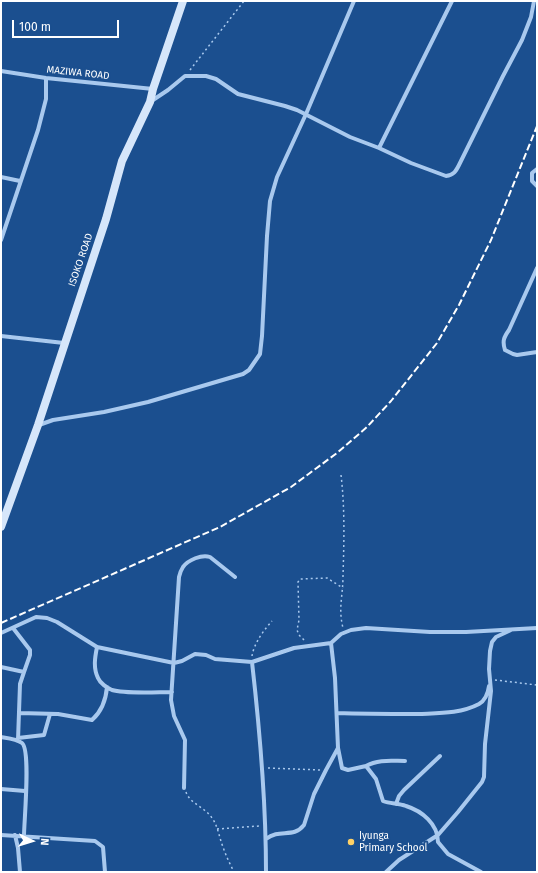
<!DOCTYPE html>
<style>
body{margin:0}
#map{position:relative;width:538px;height:873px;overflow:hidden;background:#1b4f8f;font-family:"Fira Sans",sans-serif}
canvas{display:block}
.frame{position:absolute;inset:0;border:2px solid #fff;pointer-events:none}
.north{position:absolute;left:12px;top:821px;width:40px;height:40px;-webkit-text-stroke:3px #1b4f8f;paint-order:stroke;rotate:94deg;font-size:11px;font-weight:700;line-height:16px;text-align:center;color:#fff}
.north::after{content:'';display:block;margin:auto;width:14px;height:18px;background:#fff;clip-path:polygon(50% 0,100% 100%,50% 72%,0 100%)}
.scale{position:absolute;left:12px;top:20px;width:107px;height:18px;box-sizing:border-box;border:2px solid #fff;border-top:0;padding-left:5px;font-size:12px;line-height:14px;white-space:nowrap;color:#fff;-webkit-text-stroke:3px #1b4f8f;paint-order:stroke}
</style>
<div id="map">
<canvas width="538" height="873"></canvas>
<div class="frame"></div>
<div class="north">N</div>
<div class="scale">100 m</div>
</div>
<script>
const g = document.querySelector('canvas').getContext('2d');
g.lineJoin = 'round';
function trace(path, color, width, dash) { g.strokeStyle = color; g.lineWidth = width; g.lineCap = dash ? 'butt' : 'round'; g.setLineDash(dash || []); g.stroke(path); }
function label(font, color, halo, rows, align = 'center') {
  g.font = font + ' "Fira Sans",sans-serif'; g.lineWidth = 4; g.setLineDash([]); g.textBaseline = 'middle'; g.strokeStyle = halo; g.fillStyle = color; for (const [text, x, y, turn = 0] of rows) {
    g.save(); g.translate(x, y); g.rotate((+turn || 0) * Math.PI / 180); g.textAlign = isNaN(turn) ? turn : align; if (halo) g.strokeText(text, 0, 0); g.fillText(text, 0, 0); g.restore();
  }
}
trace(new Path2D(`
 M190,70L244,1
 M341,475C345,508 344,543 343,576C343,596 338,608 343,628
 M304,640L299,635L297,630L299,620L298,582L300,579L327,578L343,588
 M252,656C254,643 264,630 272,621
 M495,680L537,685
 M268,768L320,770
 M186,792C190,804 205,807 212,818C218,826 219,837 223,847C226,856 230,864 234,872
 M217,829L259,826`), '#a9c9ee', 1.5, [2, 3]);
trace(new Path2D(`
 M1,71L46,78L153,89
 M150,102L168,90L185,76H206L216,79L238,94L285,106L297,110L350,137L379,148L411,163L446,176C454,175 456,171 459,165L503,76L522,40L531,17L534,1
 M379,148L452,1
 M537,169L532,173V181L537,186
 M1,177L20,181
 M1,240L38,130L46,99V78
 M537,268L509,330C504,337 502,341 505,350L513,354L517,355L537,352
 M1,336L64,343
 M39,425L53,420L104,412L148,402L243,374L249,370L260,354L262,336L267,236L270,201L277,177L306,114L354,1
 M1,633L36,617L47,618L57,622L97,647L174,663L182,661L195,654L206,655L215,659L252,662L294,648L331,643L341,634L351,630L366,628L430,632H466L537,628
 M97,647C95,657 93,668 98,678C100,683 107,688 112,690C125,694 157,692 172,692
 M252,662C260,732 266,802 266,872
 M1,667L24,672L30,655V650L13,628
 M19,713L58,714L92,720C101,712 106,699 107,687
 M337,713C364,714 391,714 418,714C438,713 460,714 479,704C486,700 488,693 489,686
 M1,737C7,738 17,739 22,743C31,750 24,821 24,836
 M18,738L44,735L50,714
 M18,740L20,684L24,672
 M338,748L342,768L348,770L366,766L376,779L383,801C390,804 398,803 406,806C422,811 438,824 438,842L448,854L481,872
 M366,766C378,759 392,761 405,761
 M184,788L185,740L174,716L171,700L179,577C180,573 181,570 183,567C188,560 202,554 210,557L235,577
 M1,789L25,791
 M396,804L399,796L404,790L440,756
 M1,835L95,841L103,847L105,872
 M15,835L18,848L20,872
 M266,839C280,828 293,839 304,825L314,794L326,770L338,748L335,678L331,643
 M386,872L399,860L438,835L458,812L482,782L484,777L485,744L491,691L489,669L490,651L492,642L496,637L511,630`), '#a9c9ee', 4);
trace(new Path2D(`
 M1,527L38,425L106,219L122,161L150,102L153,89L183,1`), '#d6e6fa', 8);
trace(new Path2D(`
 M1,623L220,527L291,487L337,453L367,427L391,401L437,343L459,305L491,240L537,126`), '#fff', 2, [7, 3]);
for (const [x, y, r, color] of [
 [351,842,4,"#ffd166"]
]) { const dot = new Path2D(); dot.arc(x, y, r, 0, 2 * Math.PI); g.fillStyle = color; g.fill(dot); trace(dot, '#1b4f8f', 1.5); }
label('10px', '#fff', '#1b4f8f', [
 ["MAZIWA ROAD",78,73,6],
 ["ISOKO ROAD",81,260,-71]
]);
label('10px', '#fff', '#1b4f8f', [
 ["Iyunga",359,836],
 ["Primary School",359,848]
], 'left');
</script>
